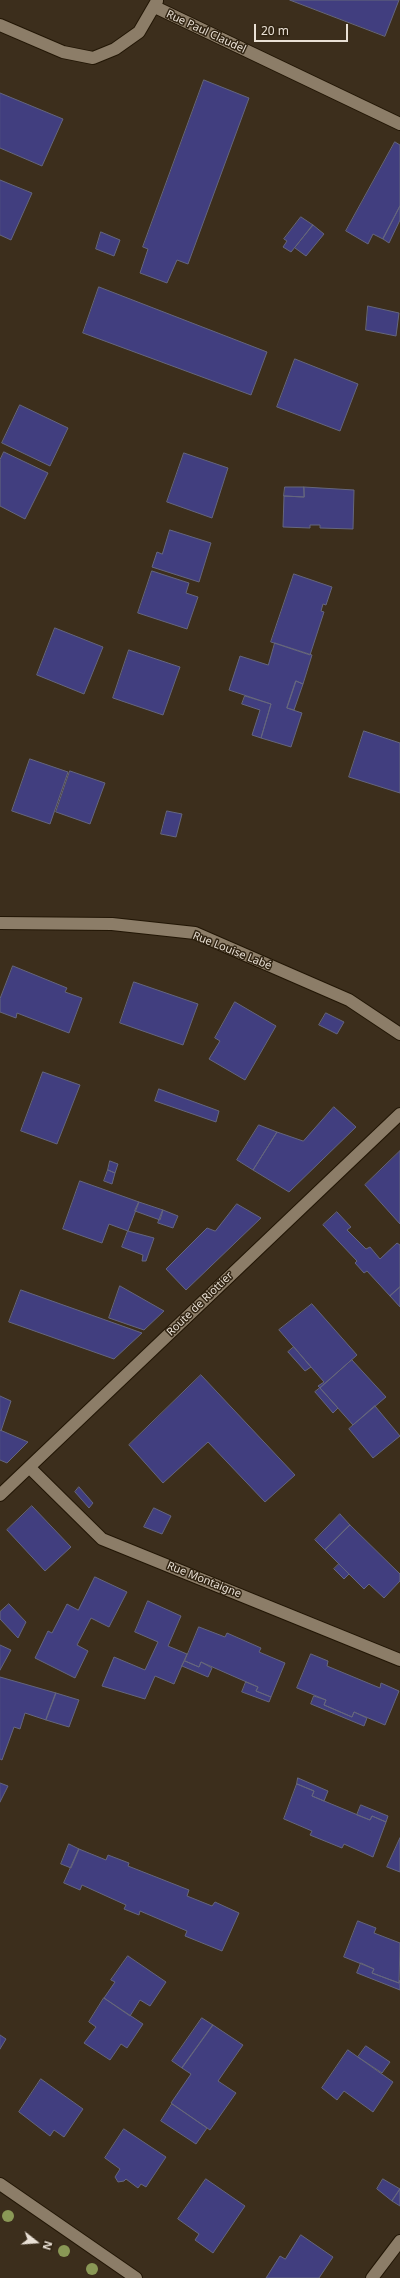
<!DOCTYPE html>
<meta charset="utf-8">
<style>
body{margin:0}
#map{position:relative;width:400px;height:2278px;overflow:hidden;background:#3c2e1c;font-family:"Noto Sans",sans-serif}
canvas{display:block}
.north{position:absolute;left:16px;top:2222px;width:40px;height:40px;-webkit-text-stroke:3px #312412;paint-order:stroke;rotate:107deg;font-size:11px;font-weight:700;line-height:16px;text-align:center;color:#e9e0d5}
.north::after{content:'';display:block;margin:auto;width:14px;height:18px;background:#e9e0d5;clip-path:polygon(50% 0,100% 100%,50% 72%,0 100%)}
.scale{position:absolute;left:254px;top:24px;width:94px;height:18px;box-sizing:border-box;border:2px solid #e9e0d5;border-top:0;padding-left:5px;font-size:12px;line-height:14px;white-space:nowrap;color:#e9e0d5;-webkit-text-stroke:3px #312412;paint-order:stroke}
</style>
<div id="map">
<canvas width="400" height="2278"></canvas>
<div class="north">N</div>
<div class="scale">20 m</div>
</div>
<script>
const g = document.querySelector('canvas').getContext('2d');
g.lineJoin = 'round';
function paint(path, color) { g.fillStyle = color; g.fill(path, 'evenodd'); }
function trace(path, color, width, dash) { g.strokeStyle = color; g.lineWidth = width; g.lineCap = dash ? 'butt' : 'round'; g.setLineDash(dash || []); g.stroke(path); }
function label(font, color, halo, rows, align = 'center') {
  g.font = font + ' "Noto Sans",sans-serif'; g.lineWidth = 3; g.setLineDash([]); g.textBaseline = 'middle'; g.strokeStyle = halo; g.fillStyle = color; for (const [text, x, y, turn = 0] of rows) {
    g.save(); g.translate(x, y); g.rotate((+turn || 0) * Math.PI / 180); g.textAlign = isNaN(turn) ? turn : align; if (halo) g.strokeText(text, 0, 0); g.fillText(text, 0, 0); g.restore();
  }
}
const building = new Path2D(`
 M290,0H399L385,36Z
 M204,80L249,98L188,264L177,260L167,283L140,273L148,249L143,247Z
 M0,93L63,119L42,166L0,148Z
 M395,142L400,145V206L383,239L373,234L368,244L346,231Z
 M0,180L32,193L11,240L0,235Z
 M400,206V220L389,243L383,239Z
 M301,217L313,225L291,252L283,247L287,241L284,239Z
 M313,225L324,234L306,256L295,248Z
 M101,232L120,240L114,256L96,249Z
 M99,287L267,352L251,395L83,333Z
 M368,306L399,313L396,336L366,330Z
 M295,359L358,384L340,431L277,407Z
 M20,405L68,428L50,466L2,443Z
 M4,452L48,473L25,519L0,506V460Z
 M184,453L228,468L212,518L167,502Z
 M285,487H304V497L284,496Z
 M304,487L354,490L353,529L320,528V525H310V528L283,527L284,496L304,497Z
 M170,530L211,543L199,582L152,567L157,552L162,554Z
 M152,571L189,583L186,593L198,597L187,629L138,613Z
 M294,574L332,587L326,605L323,604L321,611L324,612L310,655L271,642Z
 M55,628L103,647L84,694L37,675Z
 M275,643L312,655L303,684L296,681L287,708L302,713L291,747L261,738L271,704L229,690L240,656L268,665Z
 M129,650L180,667L163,715L113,698Z
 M296,681L303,684L294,710L287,708Z
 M245,696L271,704L261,738L252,735L260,710L242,704Z
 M364,731L400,743V793L349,777Z
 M30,759L68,772L50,824L12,811Z
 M70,771L105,783L90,824L56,812Z
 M167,811L182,814L176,837L161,834Z
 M13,966L67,988L65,992L82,998L69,1033L17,1013L16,1018L0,1012V999Z
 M134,982L198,1004L183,1045L120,1023Z
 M235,1002L276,1026L245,1080L209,1059L220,1041L215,1038Z
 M326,1013L344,1022L337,1034L319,1025Z
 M43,1072L80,1085L57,1144L21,1131Z
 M159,1089L219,1111L216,1122L155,1101Z
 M334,1107L356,1127L289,1192L253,1170L277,1132L303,1141Z
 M259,1125L277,1132L253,1170L237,1160Z
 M400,1151V1224L365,1185Z
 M110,1161L118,1164L115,1173L108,1170Z
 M108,1170L115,1173L112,1184L104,1181Z
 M80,1181L139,1202L128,1231L109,1224L102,1243L63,1229Z
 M139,1202L163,1210L160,1220L135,1211Z
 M237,1204L261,1218L186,1290L166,1269L207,1228L215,1231Z
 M163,1210L178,1216L173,1228L158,1223Z
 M337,1212L351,1227L347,1230L366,1249L370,1247L380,1259L397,1243L400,1245V1287L390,1296L367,1271L364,1273L355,1263L357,1261L323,1225Z
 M128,1231L154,1238L146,1261H142L143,1255L122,1247Z
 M120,1286L164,1311L144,1330L109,1318Z
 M400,1287V1307L390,1296Z
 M21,1290L142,1333L114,1359L9,1322Z
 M312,1304L357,1355L320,1388L318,1386L324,1382L279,1330Z
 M294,1347L311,1367L305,1371L288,1352Z
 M352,1360L386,1397L353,1425L320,1388Z
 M201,1375L295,1475L265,1502L208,1442L163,1483L129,1445Z
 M320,1388L338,1408L333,1413L315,1392Z
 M0,1396L11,1401L1,1431L0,1430Z
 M375,1406L400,1436L373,1458L349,1429Z
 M0,1430L28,1442L7,1463L0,1460Z
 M79,1487L93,1503L89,1508L75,1492Z
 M32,1506L71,1547L45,1571L7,1530Z
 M154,1508L171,1516L162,1534L144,1527Z
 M340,1514L350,1525L325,1550L315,1540Z
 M350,1525L400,1574V1581L384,1598L369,1584L364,1589L325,1550Z
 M339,1564L349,1574L344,1579L334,1569Z
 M95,1577L127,1592L109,1627L91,1618L77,1645L88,1651L75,1678L35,1658L48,1631L52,1633L67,1604L78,1610Z
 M148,1601L181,1616L168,1646L187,1654L174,1684L155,1676L145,1699L102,1686L114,1657L145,1670L158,1642L135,1632Z
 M9,1604L26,1622L18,1638L0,1619V1612Z
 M199,1627L225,1637L227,1633L261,1648L259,1652L285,1663L271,1697L256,1691L258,1687L201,1662L199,1667L185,1661Z
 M0,1645L11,1650L0,1670Z
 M311,1654L328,1661L327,1666L380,1688L381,1683L399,1691L385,1725L354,1712L352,1717L324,1705L326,1700L297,1688Z
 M185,1661L199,1667L201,1662L212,1668L208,1677L182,1666Z
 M0,1677L56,1693L46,1720L25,1713L20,1729L14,1727L2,1760L0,1759Z
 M246,1682L258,1687L256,1691L271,1697L269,1702L242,1692Z
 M56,1693L79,1700L69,1727L46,1720Z
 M314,1696L326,1700L324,1705L352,1717L354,1712L367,1718L364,1726L311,1704Z
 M298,1778L328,1791L324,1801L312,1796L314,1791L297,1784Z
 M0,1783L8,1786L0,1802Z
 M297,1784L314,1791L312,1796L370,1820L372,1816L386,1822L373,1857L344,1844L342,1848L310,1835L312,1831L284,1819Z
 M361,1805L388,1816L386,1822L372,1816L370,1820L357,1815Z
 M400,1838V1872L387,1867Z
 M69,1844L79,1849L71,1868L61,1864Z
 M79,1849L106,1860L108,1855L129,1863L128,1866L189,1890L187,1896L212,1906L215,1902L239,1913L222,1951L185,1936L187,1931L140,1911L139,1915L124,1909L126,1905L82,1885L80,1890L64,1883Z
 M358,1921L376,1928L374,1933L400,1943L399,1983L372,1973L374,1969L344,1957Z
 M128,1956L166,1982L150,2006L140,2000L130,2016L104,1998L115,1982L111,1980Z
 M361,1963L374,1969L372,1973L399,1983L400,1980V1990L357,1973Z
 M104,1998L143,2024L127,2048L121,2044L110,2060L84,2043L96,2027L89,2022Z
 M202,2018L213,2025L182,2068L172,2061Z
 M213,2025L243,2045L218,2081L236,2093L210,2130L171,2103L191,2074L182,2068Z
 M0,2035L6,2039L0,2049Z
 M366,2046L390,2062L382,2073L358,2057Z
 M348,2050L393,2082L373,2112L344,2091L337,2100L322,2088Z
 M41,2079L83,2109L64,2137L54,2130L50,2136L19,2112Z
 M172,2104L207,2128L196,2144L161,2121Z
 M124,2129L166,2157L146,2187L141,2184L138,2188L126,2179L124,2181L118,2182L115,2177L120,2169L105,2158Z
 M206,2179L245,2206L213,2253L195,2240L199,2234L178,2219Z
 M383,2179L400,2189L392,2201L377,2189Z
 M400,2189V2206L392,2201Z
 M301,2235L333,2257L319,2278H266L280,2256L285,2259Z`);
paint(building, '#413e7f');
trace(building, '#65667d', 1);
const street = new Path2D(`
 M155,7L400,124
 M0,25L63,52L93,58L115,49L139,32L157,1
 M0,923L112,924L195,933L349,1000L400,1034
 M30,1468L102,1539L400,1660
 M0,1495L400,1114
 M0,2184L136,2278
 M372,2278L400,2241`);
trace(street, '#221605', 14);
trace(street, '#8c7d68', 12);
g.fillStyle = '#8a9856';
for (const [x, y] of [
 [8,2216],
 [64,2251],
 [92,2269]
]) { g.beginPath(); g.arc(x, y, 6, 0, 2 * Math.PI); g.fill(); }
label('11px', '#e9e0d5', '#312412', [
 ["Rue Paul Claudel",206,32,25],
 ["Rue Louise Labé",232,951,22],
 ["Route de Riottier",200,1304,-44],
 ["Rue Montaigne",204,1580,22]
]);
</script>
